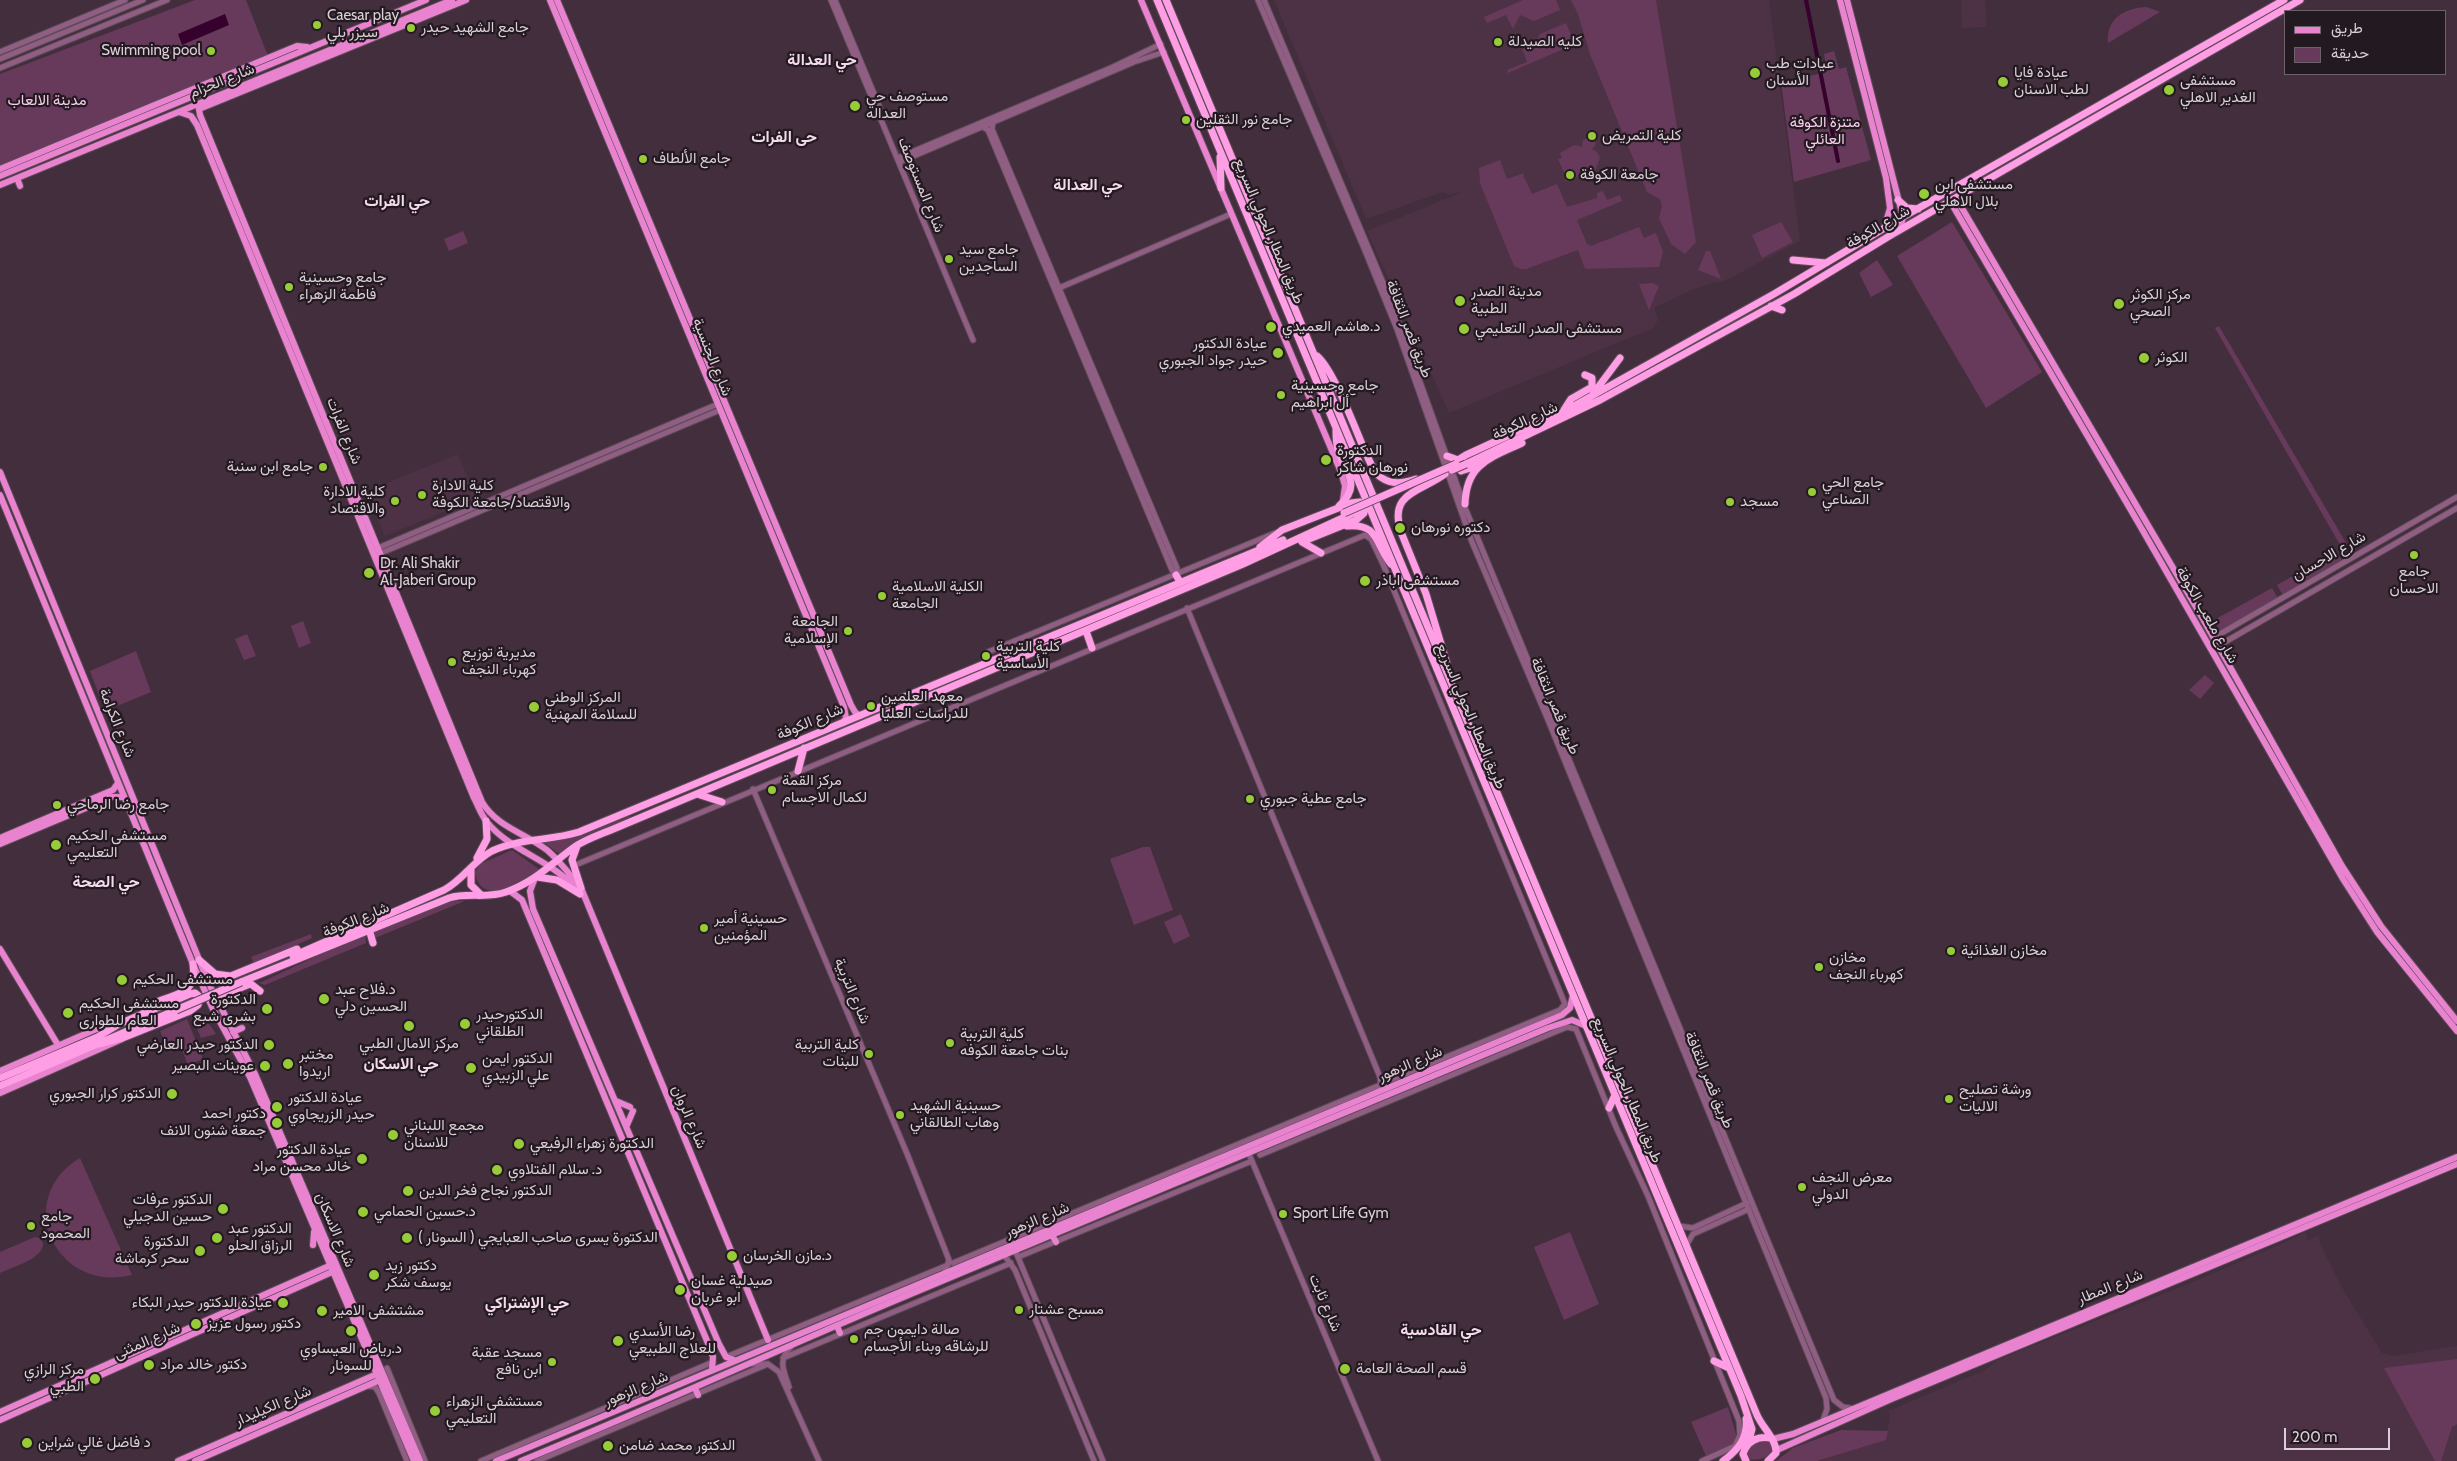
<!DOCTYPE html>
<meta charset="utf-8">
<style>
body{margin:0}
#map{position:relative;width:2457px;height:1461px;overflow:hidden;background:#422e3c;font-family:Cabin,Vazirmatn,sans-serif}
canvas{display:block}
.legend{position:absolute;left:2284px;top:10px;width:162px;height:65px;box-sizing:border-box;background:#231920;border:1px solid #6d6169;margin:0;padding:6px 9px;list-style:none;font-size:15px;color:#dbced7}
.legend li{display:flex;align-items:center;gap:10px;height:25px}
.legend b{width:25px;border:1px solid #6d6169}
.scale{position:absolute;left:2284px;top:1428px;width:106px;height:22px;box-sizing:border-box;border:2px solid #dbced7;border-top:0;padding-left:6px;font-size:15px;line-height:18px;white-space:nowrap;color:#dbced7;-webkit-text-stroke:4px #231920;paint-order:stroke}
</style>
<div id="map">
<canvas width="2457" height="1461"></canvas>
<ul class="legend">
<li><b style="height:6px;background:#e983cf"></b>طريق</li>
<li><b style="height:14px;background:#673a5c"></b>حديقة</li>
</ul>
<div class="scale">200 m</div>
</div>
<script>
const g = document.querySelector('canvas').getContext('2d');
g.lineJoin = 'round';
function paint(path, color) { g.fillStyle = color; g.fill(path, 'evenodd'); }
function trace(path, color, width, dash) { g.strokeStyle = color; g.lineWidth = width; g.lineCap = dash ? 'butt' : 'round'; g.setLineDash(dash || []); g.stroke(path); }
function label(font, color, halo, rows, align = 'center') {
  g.font = font + ' Cabin,Vazirmatn,sans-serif'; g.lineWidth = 4.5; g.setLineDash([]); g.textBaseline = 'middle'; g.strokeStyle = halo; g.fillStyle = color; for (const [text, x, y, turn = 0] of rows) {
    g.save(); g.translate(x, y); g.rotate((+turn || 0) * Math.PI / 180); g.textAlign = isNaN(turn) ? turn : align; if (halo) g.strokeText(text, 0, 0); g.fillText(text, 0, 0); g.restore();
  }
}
paint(new Path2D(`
 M1274,0H1769L1800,241L1723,282H1717L1694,289L1654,308L1658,320L1653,328L1449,413L1367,231L1467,190L1450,195L1443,192L1366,219Z
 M1961,0H1985L1987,27L1962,28Z
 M457,454L478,498L385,536L365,492Z
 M2306,1231L2308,1240L2319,1235L2320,1244L2343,1289L2382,1353L2393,1356L2457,1346V1461H1817L1886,1440L1890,1415L1888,1411L1983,1371L1998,1360L2205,1277L2297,1237Z`), '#4d3245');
paint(new Path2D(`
 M195,0H246L268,56L0,167V74Z
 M1523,0H1556L1560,10L1534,21L1520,15L1513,29L1506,15L1487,23L1484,17Z
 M1571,0H1656L1696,242L1685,254L1671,244L1659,218L1662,206L1660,199L1647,192L1590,54L1578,14Z
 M2147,7L2160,12L2108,43C2106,18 2125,8 2147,7Z
 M1566,23L1575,44L1508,73L1507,70L1527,62L1520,43L1534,48L1540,34Z
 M1834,51L1839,69L1846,67L1871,160L1794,182L1781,82L1827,72L1824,54Z
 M1592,136L1596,144L1592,149L1597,152L1600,158L1595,171L1563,182L1567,179L1558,159L1562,158L1560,153L1574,145L1582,147L1583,140Z
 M1500,160L1507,179L1524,173L1523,175L1532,194L1557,184L1567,207L1597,198V193L1603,191L1607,200L1620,195L1622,201L1577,220L1587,244L1591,246L1639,227L1644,238L1656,233L1663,252L1659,267L1585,269L1578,250L1526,269H1521L1514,266L1480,183L1479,168Z
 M1781,222L1793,242L1762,258L1752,235Z
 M1952,222L2042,372L1986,408L1897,256Z
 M463,231L468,243L449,251L444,239Z
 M1706,251H1710L1721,279L1698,270Z
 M1877,260L1893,285L1871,297L1859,273Z
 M1652,283L1659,286L1649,310L1639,284Z
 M2219,326L2349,548L2343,550L2215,328Z
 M2337,551L2343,563L2284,597L2277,585Z
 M2272,588L2279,600L2222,634L2214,620Z
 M303,621L311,643L299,648L291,626Z
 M247,634L256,656L244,660L235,639Z
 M136,651L151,692L105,711L90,671Z
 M2205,675L2214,683L2200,699L2189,690Z
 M630,816L631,820L562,856L541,840L575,838Z
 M1143,847H1150L1173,910L1134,925L1110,859Z
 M512,850L539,869V871C519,881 481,909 475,872L480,864Z
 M450,901H465L375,938V931Z
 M1181,914L1190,936L1174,944L1164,922Z
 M311,934L312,938L254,963L251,957Z
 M365,934L366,943L265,985L259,983Z
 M192,1017C204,1019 210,1023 216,1034L201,1038Z
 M187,1019L203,1059L188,1065L181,1047L169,1052L160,1031Z
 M80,1158L132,1275C55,1294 12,1198 80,1158Z
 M1570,1232L1599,1304L1564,1320L1534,1247Z
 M35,1237L40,1238L43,1243C44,1259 12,1267 0,1273V1252Z
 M2457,1359V1424L2452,1427L2441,1461H2435L2384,1368Z
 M1728,1407L1738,1441L1706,1456L1691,1422Z
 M1841,1430L1888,1431L1886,1440L1817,1461H1776L1793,1448Z
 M1760,1441L1770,1442L1773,1450C1768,1458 1758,1461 1749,1459L1746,1452L1751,1446Z`), '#673a5c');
paint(new Path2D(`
 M225,14L229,25L182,45L178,34Z`), '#37012d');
trace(new Path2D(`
 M1806,0L1838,161`), '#37012d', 4);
const minor = new Path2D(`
 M831,0L973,340
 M835,0L880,108
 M1258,0L1364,248L1397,329L1472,542L1546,715L1826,1398L1827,1409L1823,1420
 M1264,0L1392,304L1466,510L1786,1285L1834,1400L1843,1407L1850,1408
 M0,52L125,0
 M0,59L143,0
 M0,68L167,0
 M993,122L992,129L1177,568L1176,575
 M983,127L988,130L1172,570L1176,575
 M900,157L1113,67L1161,44
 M902,161L1134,62L1164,52
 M1059,288L1231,214
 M378,548L718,404
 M381,553L720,410
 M1187,608L1380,1077L1381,1085L1377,1092
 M2213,638L2457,497
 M2218,646L2457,508
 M988,652L1275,533
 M753,789L908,1156L949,1260L945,1272
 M573,866L1365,535L1371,539L1383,564L1565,1004L1560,1010L1386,1082
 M1249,1154L1378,1461
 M1260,1155L1567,1027L1576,1029L1616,1127L1648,1196L1739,1421L1740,1435L1735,1446L1702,1461
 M1679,1226L1693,1228L1747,1203
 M1687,1244L1693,1234L1749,1209
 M1015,1250L1103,1461
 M1004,1255L1015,1270L1094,1461
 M1018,1257L1252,1161
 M953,1263L1380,1085
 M726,1357L948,1265
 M783,1358L1011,1263
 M752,1364H768L779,1372L819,1461
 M387,1368L425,1461
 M368,1386L375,1387L379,1393L407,1461
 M789,1387C784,1371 777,1360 791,1347
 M481,1461L713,1362
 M537,1461L768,1364`);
const major = new Path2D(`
 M550,0L844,707L846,718L843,723
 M557,0L851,705L855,712L860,716
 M1141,0L1341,472L1345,486L1343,500
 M1840,0L1886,178L1890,208L1884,229
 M1847,0L1903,217L1901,226L1895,231
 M204,102L199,109L200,115L482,802C497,827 525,833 547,850C560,861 570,875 581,888L768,1340
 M199,109L466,0
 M179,112L191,116L197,125L474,798C478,805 481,815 487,822C510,851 552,860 576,889
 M0,169L297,46L307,47
 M0,176L426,0
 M17,178L20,186
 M0,185L452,0
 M1956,198L2203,619L2342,866L2381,926L2457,1021
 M1950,201L2139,524L2343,879L2377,932L2457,1031
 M0,472L209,984L255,1074L420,1461
 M0,495L193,964L212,1007L250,1077L414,1461
 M0,838L113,790L118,783
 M0,844L112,797H124
 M535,878L530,891L533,909L719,1344L726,1357L734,1360
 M510,891L522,900L710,1348L713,1357L712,1369
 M0,949L58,1045
 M233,1032L242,1028
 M0,1071L99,1028L118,1024
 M0,1093L122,1039
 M616,1101L630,1107
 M627,1125L633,1111
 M1052,1235L1056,1242
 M313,1245L314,1232
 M837,1326L840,1333
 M695,1388L698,1395
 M0,1412L329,1266
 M0,1420L332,1272
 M1773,1439L1793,1434L2457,1157
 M1777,1450L1889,1400L2457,1164
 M178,1461L377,1374
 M195,1461L380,1380
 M496,1461L1562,1015L1570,1008L1573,995
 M521,1461C644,1411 764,1356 887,1304C1107,1211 1327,1121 1548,1028L1572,1020L1586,1026`);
const highway = new Path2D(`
 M1157,0L1741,1396L1752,1429L1748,1444
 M1166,0L1757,1415C1762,1427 1777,1440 1776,1453L1768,1461
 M1220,157L1221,188
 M1898,200L1907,208L1918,209
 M1793,260L1826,263
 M1771,306L1782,310
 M1317,356C1333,369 1355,428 1364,449C1369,459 1373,473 1382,478C1392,485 1405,483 1416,479
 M1593,394L1620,358
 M1564,410L1571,399L1592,387V378L1585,375
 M1538,426L1774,294L1903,217L2284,0
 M1336,430C1336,436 1336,443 1338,450C1346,473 1362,485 1339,506
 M1447,456L1458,460
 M1466,464L1600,400L1794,294L1891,235L2300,0
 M1480,465L1461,471L1456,464L1458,460L1466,455L1540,421
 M1445,474C1421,492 1388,492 1401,532L1426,594L1447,664
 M1465,504C1466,464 1490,458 1522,443
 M1347,526C1379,523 1375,544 1391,564
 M1302,542L1321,553
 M1260,547L1282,530L1351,503L1360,502L1363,505L1364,513L1356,520L1304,541
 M1176,575L1180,582
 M1086,631L1092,648
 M798,771L804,748
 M697,794L722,802
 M577,846L572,860L581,888
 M477,858L487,839L486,821
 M471,869V885L480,894
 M537,877L557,880L580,894
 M369,929L373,943
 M293,956L444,890C463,880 473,861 492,851C520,838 550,841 579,832L1283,540
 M199,960L215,974L230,976
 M241,982L449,898C468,892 487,899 506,892C534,882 550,865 573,848C584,840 599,835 611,830L1243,564L1360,510
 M251,984L260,991
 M226,993L222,985L226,978L297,949
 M215,998L250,984
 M144,1011C164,990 198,1003 193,964
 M96,1038L119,1024L190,994L195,993L200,997L198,1005L190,1011L125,1037L99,1044
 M0,1078L100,1036
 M0,1086L176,1010
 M1609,1108L1615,1095
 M1714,1361L1729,1368
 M1723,1461C1738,1450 1748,1438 1746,1419
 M1746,1461L1743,1454C1747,1441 1758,1436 1770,1438`);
trace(minor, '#5e4b58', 7);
trace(major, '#5e4b58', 8);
trace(highway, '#5e4b58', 9);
trace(minor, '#905e82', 5);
trace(major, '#e983cf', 6);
trace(highway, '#ff9de5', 7);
const highwayBridge = new Path2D(`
 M1452,470L1466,464
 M1344,513L1456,464
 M176,1010L241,982`);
trace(highwayBridge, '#5e4b58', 9, []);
trace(highwayBridge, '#ff9de5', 7);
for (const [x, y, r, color] of [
 [317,25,5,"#97cb38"],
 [411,28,5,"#97cb38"],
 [1498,42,5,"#97cb38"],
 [211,51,5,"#97cb38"],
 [1755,73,6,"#97cb38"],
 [2003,82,6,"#97cb38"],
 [2169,90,6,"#97cb38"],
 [855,106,6,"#97cb38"],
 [1186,120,5,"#97cb38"],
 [1592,136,5,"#97cb38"],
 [643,159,5,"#97cb38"],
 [1570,175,5,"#97cb38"],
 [1924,194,6,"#97cb38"],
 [949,259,5,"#97cb38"],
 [289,287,5,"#97cb38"],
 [1460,301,6,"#97cb38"],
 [2119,304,6,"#97cb38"],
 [1271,327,6,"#97cb38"],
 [1464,329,6,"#97cb38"],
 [1278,353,6,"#97cb38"],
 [2144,358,6,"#97cb38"],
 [1281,395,5,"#97cb38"],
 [1326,460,6,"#97cb38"],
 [323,467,5,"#97cb38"],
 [1812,492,5,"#97cb38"],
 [422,495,5,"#97cb38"],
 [395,501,5,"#97cb38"],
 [1730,502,5,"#97cb38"],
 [1400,528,6,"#97cb38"],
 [2414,555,5,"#97cb38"],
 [369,573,6,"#97cb38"],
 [1365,581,6,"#97cb38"],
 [882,596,5,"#97cb38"],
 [848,631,5,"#97cb38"],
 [986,656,5,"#97cb38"],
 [452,662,5,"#97cb38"],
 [871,706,5,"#97cb38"],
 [534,707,6,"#97cb38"],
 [772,790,5,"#97cb38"],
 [1250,799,5,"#97cb38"],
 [57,805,5,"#97cb38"],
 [56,845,6,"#97cb38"],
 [704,928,5,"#97cb38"],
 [1951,951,5,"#97cb38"],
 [1819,967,5,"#97cb38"],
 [122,980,6,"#97cb38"],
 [324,999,6,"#97cb38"],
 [267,1009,6,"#97cb38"],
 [68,1013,6,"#97cb38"],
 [465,1024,6,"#97cb38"],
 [409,1026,6,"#97cb38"],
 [950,1043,5,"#97cb38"],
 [269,1045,6,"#97cb38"],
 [869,1054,5,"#97cb38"],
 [288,1064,6,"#97cb38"],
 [265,1066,6,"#97cb38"],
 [471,1068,6,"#97cb38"],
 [172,1094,6,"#97cb38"],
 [1949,1099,5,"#97cb38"],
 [277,1107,6,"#97cb38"],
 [900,1115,5,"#97cb38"],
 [277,1123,6,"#97cb38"],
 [393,1135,6,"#97cb38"],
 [519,1144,6,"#97cb38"],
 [362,1159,6,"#97cb38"],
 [497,1170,6,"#97cb38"],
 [1802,1187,5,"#97cb38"],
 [408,1191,6,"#97cb38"],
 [223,1209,6,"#97cb38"],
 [363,1212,6,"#97cb38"],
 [1283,1214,5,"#97cb38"],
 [31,1226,5,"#97cb38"],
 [217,1238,6,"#97cb38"],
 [407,1238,6,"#97cb38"],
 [200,1251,6,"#97cb38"],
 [732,1256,6,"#97cb38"],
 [374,1275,6,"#97cb38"],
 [680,1290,6,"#97cb38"],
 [283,1303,6,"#97cb38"],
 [1019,1310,5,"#97cb38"],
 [322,1311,6,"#97cb38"],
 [196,1324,6,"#97cb38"],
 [351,1331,6,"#97cb38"],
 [854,1339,5,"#97cb38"],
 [618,1341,6,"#97cb38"],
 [552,1362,5,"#97cb38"],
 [149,1365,6,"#97cb38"],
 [1345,1369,6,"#97cb38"],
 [95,1379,6,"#97cb38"],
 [435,1411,6,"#97cb38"],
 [27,1443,6,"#97cb38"],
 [608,1446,6,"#97cb38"]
]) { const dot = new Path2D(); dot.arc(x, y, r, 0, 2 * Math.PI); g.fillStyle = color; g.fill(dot); trace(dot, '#231920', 2); }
label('15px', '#dbced7', '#231920', [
 ["Caesar play",327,16],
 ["سيزر بلي",327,33],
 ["جامع الشهيد حيدر",421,28],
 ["كليه الصيدلة",1508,42],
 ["Swimming pool",201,51,"right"],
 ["عيادات طب",1766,64],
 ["الأسنان",1766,81],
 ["عيادة فايا",2014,73],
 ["لطب الاسنان",2014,90],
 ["مستشفى",2180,81],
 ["الغدير الاهلي",2180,98],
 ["مستوصف حي",866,97],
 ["العداله",866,114],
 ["جامع نور الثقلين",1196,120],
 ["كلية التمريض",1602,136],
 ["جامع الألطاف",653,159],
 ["جامعة الكوفة",1580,175],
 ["مستشفى ابن",1935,185],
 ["بلال الاهلي",1935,202],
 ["جامع سيد",959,250],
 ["الساجدين",959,267],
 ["جامع وحسينية",299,278],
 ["فاطمة الزهراء",299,295],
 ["مدينة الصدر",1471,292],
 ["الطبية",1471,309],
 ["مركز الكوثر",2130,295],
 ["الصحي",2130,312],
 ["د.هاشم العميدي",1282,327],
 ["مستشفى الصدر التعليمي",1475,329],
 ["عيادة الدكتور",1267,344,"right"],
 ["حيدر جواد الجبوري",1267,361,"right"],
 ["الكوثر",2155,358],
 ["جامع وحسينية",1291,386],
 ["أل ابراهيم",1291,403],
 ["الدكتورة",1337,451],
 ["نورهان شاكر",1337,468],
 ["جامع ابن سنبة",313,467,"right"],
 ["جامع الحي",1822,483],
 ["الصناعي",1822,500],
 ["كلية الادارة",432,486],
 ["والاقتصاد/جامعة الكوفة",432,503],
 ["كلية الادارة",385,492,"right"],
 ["والاقتصاد",385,509,"right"],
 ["مسجد",1740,502],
 ["دكتوره نورهان",1411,528],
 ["Dr. Ali Shakir",380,564],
 ["Al-Jaberi Group",380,581],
 ["جامع",2414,572,"center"],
 ["الاحسان",2414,589,"center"],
 ["مستشفى اباذر",1376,581],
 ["الكلية الاسلامية",892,587],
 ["الجامعة",892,604],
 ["الجامعة",838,622,"right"],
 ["الإسلامية",838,639,"right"],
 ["كلية التربية",996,647],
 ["الأساسية",996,664],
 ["مديرية توزيع",462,653],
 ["كهرباء النجف",462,670],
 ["معهد العلمين",881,697],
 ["للدراسات العليا",881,714],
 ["المركز الوطني",545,698],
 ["للسلامة المهنية",545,715],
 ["مركز القمة",782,781],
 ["لكمال الاجسام",782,798],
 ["جامع عطية جبوري",1260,799],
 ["جامع رضا الرماحي",67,805],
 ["مستشفى الحكيم",67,836],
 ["التعليمي",67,853],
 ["حسينية أمير",714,919],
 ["المؤمنين",714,936],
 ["مخازن الغذائية",1961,951],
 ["مخازن",1829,958],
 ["كهرباء النجف",1829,975],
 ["مستشفى الحكيم",133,980],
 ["د.فلاح عبد",335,990],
 ["الحسين دلي",335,1007],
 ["الدكتورة",256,1000,"right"],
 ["بشرى شبع",256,1017,"right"],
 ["مستشفى الحكيم",79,1004],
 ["العام للطوارى",79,1021],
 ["الدكتورحيدر",476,1015],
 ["الطلقاني",476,1032],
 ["كلية التربية",960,1034],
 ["بنات جامعة الكوفه",960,1051],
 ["مركز الامال الطبي",409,1044,"center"],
 ["الدكتور حيدر العارضي",258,1045,"right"],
 ["كلية التربية",859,1045,"right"],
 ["للبنات",859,1062,"right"],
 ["مختبر",299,1055],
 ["اريدوا",299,1072],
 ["الدكتور ايمن",482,1059],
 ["علي الزبيدي",482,1076],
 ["عوينات البصير",254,1066,"right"],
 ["ورشة تصليح",1959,1090],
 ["الاليات",1959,1107],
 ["الدكتور كرار الجبوري",161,1094,"right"],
 ["عيادة الدكتور",288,1098],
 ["حيدر الزريجاوي",288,1115],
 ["حسينية الشهيد",910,1106],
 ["وهاب الطالقاني",910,1123],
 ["دكتور احمد",266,1114,"right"],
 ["جمعة شنون الانف",266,1131,"right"],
 ["مجمع اللبناني",404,1126],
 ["للاسنان",404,1143],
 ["الدكتورة زهراء الرفيعي",530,1144],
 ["عيادة الدكتور",351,1150,"right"],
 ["خالد محسن مراد",351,1167,"right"],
 ["د. سلام الفتلاوي",508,1170],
 ["معرض النجف",1812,1178],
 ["الدولي",1812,1195],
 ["الدكتور نجاح فخر الدين",419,1191],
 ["الدكتور عرفات",212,1200,"right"],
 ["حسين الدجيلي",212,1217,"right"],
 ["د.حسين الحمامي",374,1212],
 ["Sport Life Gym",1293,1214],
 ["جامع",41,1217],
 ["المحمود",41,1234],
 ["الدكتور عبد",228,1229],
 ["الرزاق الحلو",228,1246],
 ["الدكتورة يسرى صاحب العبايجي ( السونار )",418,1238],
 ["الدكتورة",189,1242,"right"],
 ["سحر كرماشة",189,1259,"right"],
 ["د.مازن الخرسان",743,1256],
 ["دكتور زيد",385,1266],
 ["يوسف شكر",385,1283],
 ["صيدلية غسان",691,1281],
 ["ابو غربان",691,1298],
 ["عيادة الدكتور حيدر البكاء",272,1303,"right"],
 ["مسبح عشتار",1029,1310],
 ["مشتشفى الامير",333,1311],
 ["دكتور رسول عزيز",207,1324],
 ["صالة دايمون جم",864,1330],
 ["للرشاقه وبناء الأجسام",864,1347],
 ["رضا الأسدي",629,1332],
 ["للعلاج الطبيعي",629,1349],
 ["د.رياض العيساوي",351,1349,"center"],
 ["للسونار",351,1366,"center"],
 ["مسجد عقبة",542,1353,"right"],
 ["ابن نافع",542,1370,"right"],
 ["دكتور خالد مراد",160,1365],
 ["قسم الصحة العامة",1356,1369],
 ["مركز الرازي",84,1370,"right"],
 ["الطبي",84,1387,"right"],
 ["مستشفى الزهراء",446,1402],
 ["التعليمي",446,1419],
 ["د فاضل غالي شراين",38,1443],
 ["الدكتور محمد ضامن",619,1446]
], 'left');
label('15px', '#dbced7', '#231920', [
 ["شارع الحزام",222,81,-22],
 ["شارع المستوصف",921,185,68],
 ["شارع الكوفة",1878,227,-30],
 ["طريق المطار الحولي السريع",1269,231,67],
 ["طريق قصر الثقافة",1409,329,69],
 ["شارع الجنسية",712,357,68],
 ["شارع الكوفة",1525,421,-25],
 ["شارع الفرات",344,431,68],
 ["شارع الاحسان",2329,556,-30],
 ["شارع ملعب الكوفة",2207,615,60],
 ["طريق قصر الثقافة",1555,706,67],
 ["طريق المطار الحولي السريع",1471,716,67],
 ["شارع الكوفة",810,722,-23],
 ["شارع الكرامة",117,723,68],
 ["شارع الكوفة",356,920,-22],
 ["شارع التربية",852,991,67],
 ["شارع الزهور",1410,1064,-23],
 ["طريق قصر الثقافة",1709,1080,67],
 ["طريق المطار الحولي السريع",1627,1090,67],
 ["شارع الروان",689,1117,67],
 ["شارع الزهور",1037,1220,-23],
 ["شارع الاسكان",335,1230,67],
 ["شارع المطار",2110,1287,-22],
 ["شارع ثابت",1325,1303,67],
 ["شارع المثنى",147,1341,-24],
 ["شارع الزهور",636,1389,-23],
 ["شارع الكيليدار",273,1406,-23]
]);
label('15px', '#f7ccea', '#231920', [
 ["مدينة الالعاب",47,101],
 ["متنزة الكوفة",1825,123],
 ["العائلي",1825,140]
]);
label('bold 16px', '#f5daed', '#231920', [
 ["حي العدالة",822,60],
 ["حی الفرات",784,137],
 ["حي العدالة",1088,185],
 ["حي الفرات",397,201],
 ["حي الصحة",106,882],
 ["حي الاسكان",401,1064],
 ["حي الإشتراكي",527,1303],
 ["حي القادسية",1441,1330]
]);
</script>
